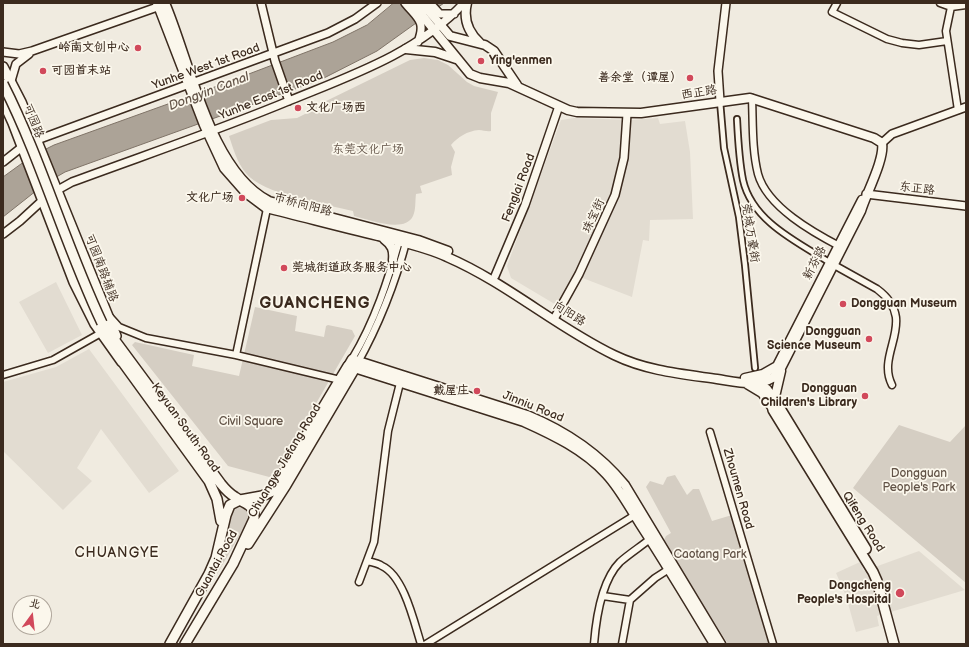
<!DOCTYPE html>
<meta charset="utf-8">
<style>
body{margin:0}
#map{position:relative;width:969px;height:647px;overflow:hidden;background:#f0ebe0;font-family:"Balsamiq Sans","LXGW WenKai TC",sans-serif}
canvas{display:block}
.frame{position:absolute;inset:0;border:4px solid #3b2a1e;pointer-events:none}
.north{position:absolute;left:12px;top:595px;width:40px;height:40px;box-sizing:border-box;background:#fbf7ec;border:1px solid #aea59a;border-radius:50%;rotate:15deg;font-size:11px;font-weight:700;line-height:16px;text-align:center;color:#3b2a1e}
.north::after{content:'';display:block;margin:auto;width:14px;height:18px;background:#d1495b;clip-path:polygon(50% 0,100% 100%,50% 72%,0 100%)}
</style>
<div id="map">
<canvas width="969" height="647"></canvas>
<div class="frame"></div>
<div class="north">北</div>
</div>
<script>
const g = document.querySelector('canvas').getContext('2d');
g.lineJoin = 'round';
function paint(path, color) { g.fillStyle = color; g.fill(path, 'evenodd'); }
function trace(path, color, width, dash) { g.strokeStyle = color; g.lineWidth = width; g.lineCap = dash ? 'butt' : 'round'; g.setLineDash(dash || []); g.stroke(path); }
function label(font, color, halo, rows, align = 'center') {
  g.font = font + ' "Balsamiq Sans","LXGW WenKai TC",sans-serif'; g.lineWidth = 3.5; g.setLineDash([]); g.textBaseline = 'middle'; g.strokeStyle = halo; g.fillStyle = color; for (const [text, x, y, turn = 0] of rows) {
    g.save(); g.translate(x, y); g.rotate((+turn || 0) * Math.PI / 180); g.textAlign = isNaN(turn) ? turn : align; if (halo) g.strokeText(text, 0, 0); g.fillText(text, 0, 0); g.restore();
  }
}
paint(new Path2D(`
 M574,118L632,120L658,118L660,124L685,121L690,152L693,219L650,220L649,241L643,240L632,297L580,277L563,309L511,278L507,266L561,120Z
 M56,282L82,335L48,353L19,302Z
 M89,349L179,471L149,493L101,429L77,468L92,481L63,510L3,451V382L56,367Z
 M919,551L965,590L877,616L879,626L856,632L846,596L836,573L860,562L864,571Z`), '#e2dcd1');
paint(new Path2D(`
 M424,58L438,60L448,65L467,82L474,86L498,92L491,113V131C487,132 483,130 479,130C467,131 458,137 451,145L455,152L451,167L452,175L420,186L422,193L416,194C415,201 416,210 413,216C405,234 367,219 354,216L353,211C325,204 262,195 245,172C237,162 233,148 229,136L271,120L297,118L311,111L320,104L410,60Z
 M255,307L297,316L295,331L324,337L326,326L328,325L352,330L355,336L273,478L228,466L132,345L135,342L194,355L192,366L239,376Z
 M899,425L950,442L966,425V583L853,488Z
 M675,475L687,495L693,489H699L712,521L732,515L769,644H728L663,542L666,536L671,533L646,487L650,481L663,485L667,477Z
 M238,507C246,507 249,512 249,519L216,576L227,548L231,510Z`), '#d5cec3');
const water = new Path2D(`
 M394,3H444L377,51L320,80L65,172L46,183L3,217V177L32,156L54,145L204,91L333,42L367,25Z`);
paint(water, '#aca397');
trace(water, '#7f7367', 1);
const pedestrian = new Path2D(`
 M720,101L724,148L739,217L745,265L755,368
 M737,119C738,139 739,160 743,180C752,221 797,242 829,262`);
const minor = new Path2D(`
 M837,3L832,12L887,39L902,43L919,45L947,41
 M940,3L951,7
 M752,98C753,124 752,150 758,174C767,207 814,233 841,247
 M958,110L946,31L951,7L966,5
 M834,265L877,289C920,321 875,352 892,385
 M110,317L119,327L146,338L236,355L340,380
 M236,355L268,204
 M352,359C375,321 388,280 400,238
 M357,364C380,323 395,284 407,239
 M3,375L53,360L101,333
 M710,432L773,644
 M367,561C372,562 378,563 382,566C404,576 414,622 421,644
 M359,582L374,542L388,431L400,383
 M603,596L630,600
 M426,644L635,515
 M594,644C596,619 601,581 620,562C629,554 640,547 650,539
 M622,644L630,600L655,578L669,569`);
const tertiary = new Path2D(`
 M261,3L275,61L289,101
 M405,3C418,19 426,21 418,42
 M430,3L440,14H454
 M3,52L19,54L32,51L163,5
 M11,81L16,64L29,54
 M720,101L718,71L726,3
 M882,143L892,134L966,107
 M3,162L22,147L37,140L328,33L355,19L377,3
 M54,192L72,182C145,155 219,130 291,100C352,75 417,53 464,3
 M866,194L966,206
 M3,234L20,221L45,198
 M495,276L525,205L559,106
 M554,319L579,274L615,195L624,158L627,114`);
const secondary = new Path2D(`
 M157,3L204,125L224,168L246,193L266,208C303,217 340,227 378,236C401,242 426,247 447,257C507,283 556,327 614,355C647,371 682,374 717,379C737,382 762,389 778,374L861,211C866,194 885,159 882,143L874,138L750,98L641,113L577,112L568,110L509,83L480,78L470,74L412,3
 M165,3C190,61 210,171 269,201L418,240L448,251
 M422,3L450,36L485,45L494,51L517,85
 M467,3C463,19 468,32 480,43
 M406,49L435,52L456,59
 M384,239C392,245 394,250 393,260
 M745,378L763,374L777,366L862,200
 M757,382L767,389L781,410
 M747,384L762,393L773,409
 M774,401L781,371
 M714,644C690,604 666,564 640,524C629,507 620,489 606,474C584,450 553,435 524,422L348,366L352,359L527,415C566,431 598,452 625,485L721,644`);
const primary = new Path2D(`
 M3,67L21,102L116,336
 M3,101L13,123L74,282L95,324L122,362
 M102,323L221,484C225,489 230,494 235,497C246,505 255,504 254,519L233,564L185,644
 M119,357L209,481L217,499L221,521
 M773,410L873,572L877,581L894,644
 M781,410L866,549
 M248,544L286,485L355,368
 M170,644L209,574L216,558L226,515L230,505L240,500L262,496L273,491L348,366`);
trace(pedestrian, '#3b2a1e', 8);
trace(minor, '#3b2a1e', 9);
trace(tertiary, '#3b2a1e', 10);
trace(secondary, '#3b2a1e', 11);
trace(primary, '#3b2a1e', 12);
trace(pedestrian, '#fbf7ec', 4.5);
trace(minor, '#fbf7ec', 6);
trace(tertiary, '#fbf7ec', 7);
trace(secondary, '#fbf7ec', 8);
trace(primary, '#fbf7ec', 9);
const primaryBridge = new Path2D(`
 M3,84C42,161 65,245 102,323`);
trace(primaryBridge, '#3b2a1e', 12, []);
trace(primaryBridge, '#fbf7ec', 9);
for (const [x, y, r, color] of [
 [138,48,4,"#d1495b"],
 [481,61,4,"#d1495b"],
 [43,71,4,"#d1495b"],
 [690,78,4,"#d1495b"],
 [298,108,4,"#d1495b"],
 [242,198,4,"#d1495b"],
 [284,268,4,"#d1495b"],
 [843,304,4,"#d1495b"],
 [869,339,4,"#d1495b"],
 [477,391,4,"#d1495b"],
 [865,396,4,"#d1495b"],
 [900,593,5,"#d1495b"]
]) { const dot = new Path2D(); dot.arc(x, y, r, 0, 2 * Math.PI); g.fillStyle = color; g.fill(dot); trace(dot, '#fbf7ec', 1.5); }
label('bold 12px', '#3b2a1e', '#fbf7ec', [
 ["岭南文创中心",130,48],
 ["Ying'enmen",489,61,"left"],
 ["可园首末站",51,71,"left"],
 ["善余堂（谭屋）",682,78],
 ["文化广场西",306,108,"left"],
 ["文化广场",234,198],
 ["莞城街道政务服务中心",292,268,"left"],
 ["Dongguan Museum",851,304,"left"],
 ["Dongguan",861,332],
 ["Science Museum",861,346],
 ["Dongguan",857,389],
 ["Children's Library",857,403],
 ["戴屋庄",469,391],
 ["Dongcheng",891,586],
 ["People's Hospital",891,600]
], 'right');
label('12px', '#3b2a1e', '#fbf7ec', [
 ["Yunhe West 1st Road",206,67,-20],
 ["西正路",699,93,-9],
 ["Yunhe East 1st Road",271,96,-22],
 ["可园路",33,121,68],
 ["Fenglai Road",519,188,-69],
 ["东正路",917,189,7],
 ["市桥向阳路",303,205,15],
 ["珠宝街",594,216,-65],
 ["莞城万豪街",750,233,81],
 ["新芬路",815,263,-63],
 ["可园南路辅路",101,268,69],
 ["向阳路",569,314,32],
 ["Jinniu Road",533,407,22],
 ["Keyuan South Road",185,428,54],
 ["Chuangye Jiefang Road",285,461,-59],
 ["Zhoumen Road",738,489,74],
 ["Qifeng Road",863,522,58],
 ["Guantai Road",217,564,-61]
]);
label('12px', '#625347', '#fbf7ec', [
 ["东莞文化广场",368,150],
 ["Civil Square",251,422],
 ["Dongguan",919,474],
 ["People's Park",919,488],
 ["Caotang Park",710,555]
]);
label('italic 13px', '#635448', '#fbf7ec', [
 ["Dongyin Canal",209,92,-21]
]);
g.letterSpacing = '1px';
label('14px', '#3b2a1e', '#fbf7ec', [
 ["CHUANGYE",117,553]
]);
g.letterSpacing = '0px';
g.letterSpacing = '1px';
label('bold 16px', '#3b2a1e', '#fbf7ec', [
 ["GUANCHENG",315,304]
]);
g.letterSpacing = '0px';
</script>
